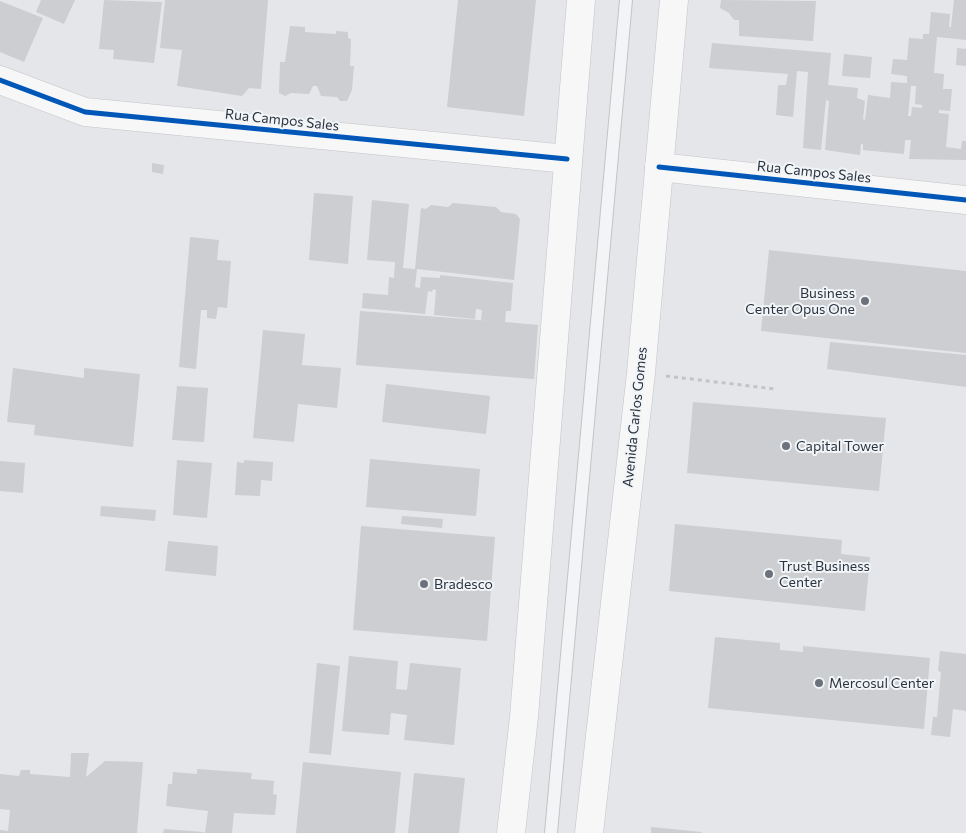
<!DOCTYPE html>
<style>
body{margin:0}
canvas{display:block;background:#e4e6e9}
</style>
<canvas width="966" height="833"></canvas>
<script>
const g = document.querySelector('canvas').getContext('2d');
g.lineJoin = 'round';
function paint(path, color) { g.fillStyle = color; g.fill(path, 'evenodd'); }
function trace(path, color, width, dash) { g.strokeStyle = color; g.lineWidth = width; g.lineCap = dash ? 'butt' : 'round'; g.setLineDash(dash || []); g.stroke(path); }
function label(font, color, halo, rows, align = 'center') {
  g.font = font + ' Commissioner,sans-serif'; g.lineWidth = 4; g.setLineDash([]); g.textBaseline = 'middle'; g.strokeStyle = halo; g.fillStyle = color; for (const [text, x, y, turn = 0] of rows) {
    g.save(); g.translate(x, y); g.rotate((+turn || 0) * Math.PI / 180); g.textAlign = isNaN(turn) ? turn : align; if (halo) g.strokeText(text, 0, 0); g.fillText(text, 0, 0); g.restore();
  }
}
paint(new Path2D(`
 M41,0H75L64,24L36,12Z
 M104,0L162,2L154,63L113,59L114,50L99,49Z
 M165,0H268L261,89L249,88L242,96L177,86L182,50L160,48Z
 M458,0H536L524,116L447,107Z
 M721,0L816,1L813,41L739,36V20H734L729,13L720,8Z
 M954,0H966V40L937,37L934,73L944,74L943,89H952L950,111L939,110V113L949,114L946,147L961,149L962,141H966V160L909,159L911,140H905L904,154L863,150V144H861L860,155L825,150L829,101L826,100L821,150L803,148L808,72L797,71L793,117L776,115L778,85H786L788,74L709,68L712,43L831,53L828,85L858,88L857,98L865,101L863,119L865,120L868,95L890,98L891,82L907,83V76L891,74L893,59L907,60L909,38L923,39V34H929L931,12L950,14L949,27H951ZM911,86H916L915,104L922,105V108L912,107L911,116H908Z
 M0,1L43,18L24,62L0,52Z
 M290,26L305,27V32L336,34V31L348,32V38L351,39L350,66H354L352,90L347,101H340L337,97L321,96L317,86H313L309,94L291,93L285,96L279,93L280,62H285Z
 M957,48L966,49V66L956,65Z
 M844,54L872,57L870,78L842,76Z
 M152,163L164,165L163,174L152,172Z
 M314,193L353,196L348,264L309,260Z
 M372,200L409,204L403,268L415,269L421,208L426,209L431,205L448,207L453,203L496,207L501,212L516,214L520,219L514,280L417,269L415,287L420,288L421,277L440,278V275L513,283L511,311H506L505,322L538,325L534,379L356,365L360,311L492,321L481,320L482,310L476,309L475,319L434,315L436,290L433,289L432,292L428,291L425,314L362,308L363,293L388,295L389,277L394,278L395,262L367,260Z
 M190,237L219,240L217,260L231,261L227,308L218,307L216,319L207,318V310H201L196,369L179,367Z
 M769,250L966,271V353L761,331Z
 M263,330L305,334L302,365L341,368L337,408L298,404L294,442L253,438Z
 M830,342L966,355V387L827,369Z
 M13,368L84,378V368L140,374L133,447L34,435L35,425L7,422Z
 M386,384L490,396L486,434L382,422Z
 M177,386L208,388L204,442L172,440Z
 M693,402L886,418L879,491L687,473Z
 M370,459L480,469L476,516L366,507Z
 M177,460L212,463L207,518L173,515Z
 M244,460L273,462L272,481L261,480L260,496L235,495L237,462L244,463Z
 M0,461L25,463L23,493L0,491Z
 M101,506L156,510L155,521L100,516Z
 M402,516L443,519L442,528L401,524Z
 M675,524L842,540L841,554L870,557L865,611L669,591Z
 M361,526L495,537L487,641L353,630Z
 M168,541L218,546L216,576L165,571Z
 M715,637L780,643V650L803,652V646L930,658L924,729L708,708Z
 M940,651L966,654V711L953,709L950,737L931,735L933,717H937L941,672L938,671Z
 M349,656L398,661L396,689L407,690L410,663L461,668L454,745L404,740L407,715L391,713L389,735L342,731Z
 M317,663L340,666L331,755L309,753Z
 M71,753H89L86,777L105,761L143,762L137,833H0V830L8,831L10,810L0,809V774L19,776L21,770H30V774L70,777Z
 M303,762L401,772L395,833H296Z
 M197,769L252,773L251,779L274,781L273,794L277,795L275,815L234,813L232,833H205L208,811L166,806L168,784H172L173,772L197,774Z
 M414,773L465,778L459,833H408Z
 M651,827L702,832V833H651Z
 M164,829L204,832V833H163Z`), '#ccced1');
const lane = new Path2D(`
 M551,833L626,0`);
const secondary = new Path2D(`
 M0,80L85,112L567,159
 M659,167L966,200`);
const primary = new Path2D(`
 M511,833L524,717L581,0
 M589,833L641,373L674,0`);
trace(lane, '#c2c4c7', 14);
trace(secondary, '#c2c4c7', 29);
trace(primary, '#c1c3c6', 29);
trace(new Path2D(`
 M666,376L775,389`), '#c2c4c7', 3, [4, 4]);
trace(lane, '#f3f4f5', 12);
trace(secondary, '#f7f7f7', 28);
trace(primary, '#f7f7f7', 28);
trace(new Path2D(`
 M0,80L85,112L567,159
 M659,167L966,200`), '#0057b8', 5);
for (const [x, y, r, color] of [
 [865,301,5,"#6c727c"],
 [786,446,5,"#6c727c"],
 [769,574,5,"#6c727c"],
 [424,584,5,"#6c727c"],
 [819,683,5,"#6c727c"]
]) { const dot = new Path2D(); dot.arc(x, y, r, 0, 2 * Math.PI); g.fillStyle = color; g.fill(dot); trace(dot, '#f2f5f7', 2); }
label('14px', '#2c3441', '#f2f5f7', [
 ["Rua Campos Sales",282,120,6],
 ["Rua Campos Sales",814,172,6],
 ["Avenida Carlos Gomes",635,417,-84]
]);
label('14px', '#2c3441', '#f2f5f7', [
 ["Business",855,293,"right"],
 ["Center Opus One",855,309,"right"],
 ["Capital Tower",796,446],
 ["Trust Business",779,566],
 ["Center",779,582],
 ["Bradesco",434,584],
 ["Mercosul Center",829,683]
], 'left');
</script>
